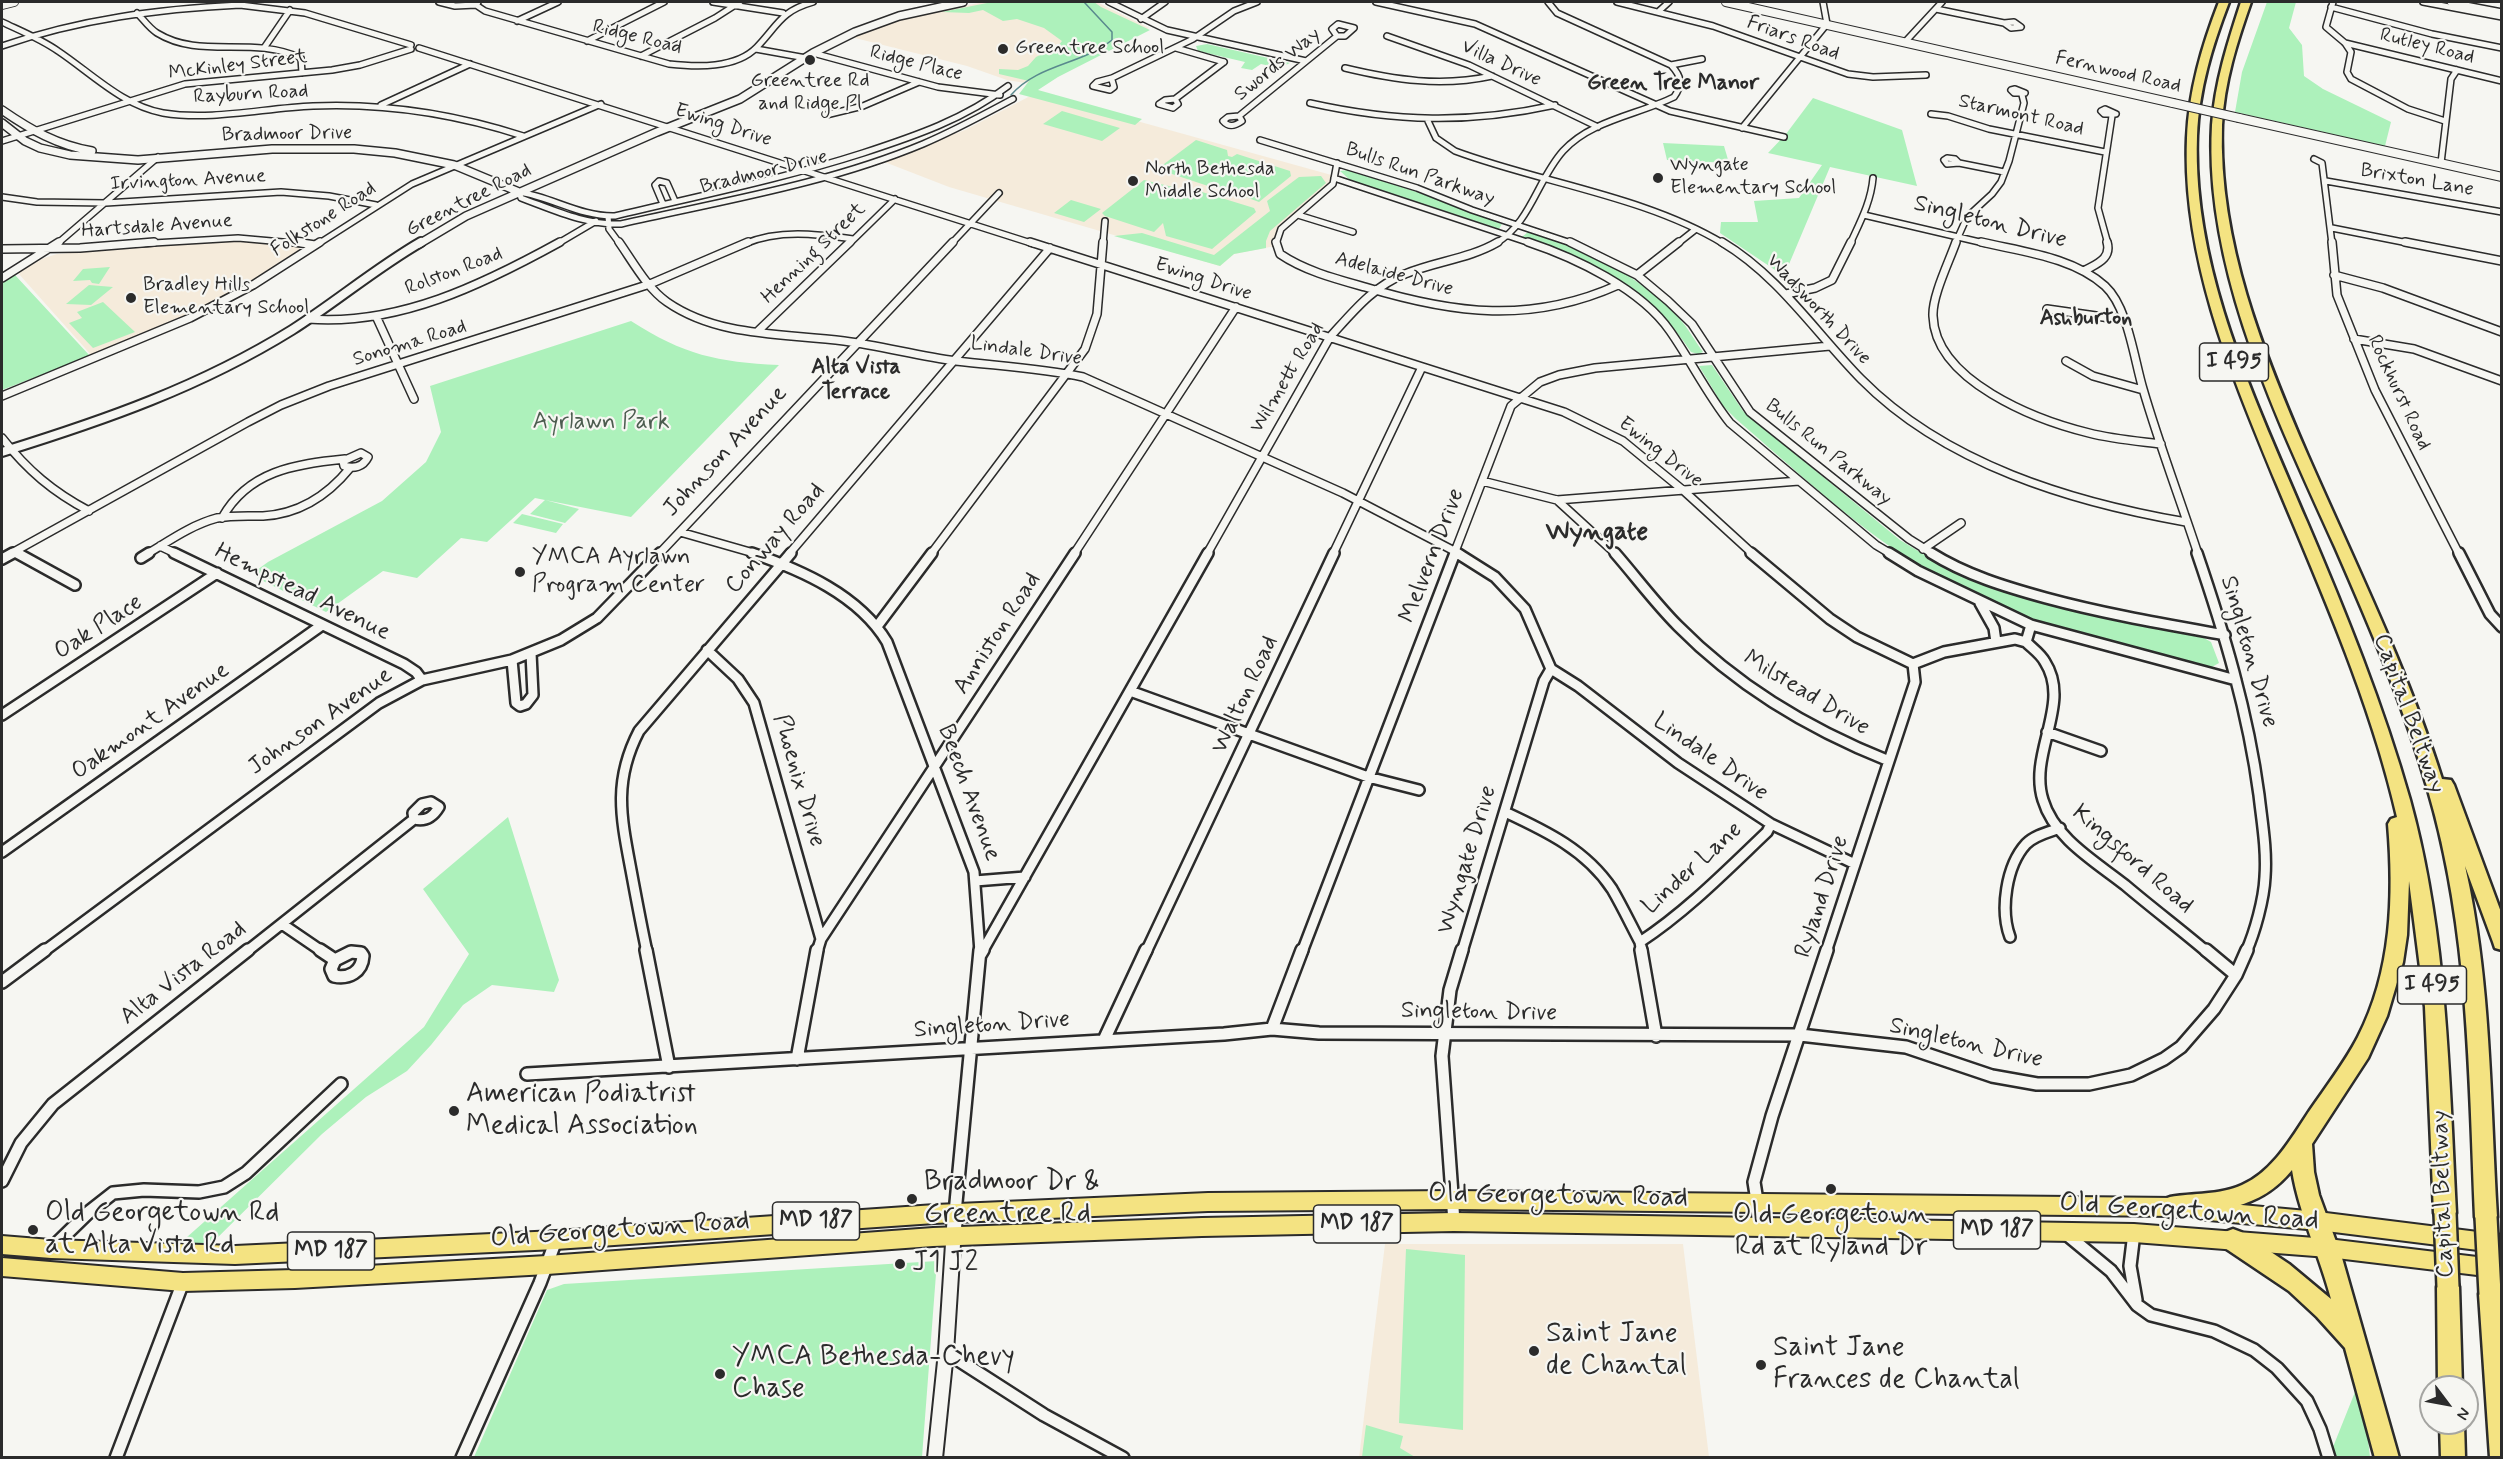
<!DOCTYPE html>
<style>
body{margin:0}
#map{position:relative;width:2503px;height:1459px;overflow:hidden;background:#f6f6f2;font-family:Mynerve,sans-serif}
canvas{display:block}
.frame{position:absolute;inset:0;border:3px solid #2b2b2b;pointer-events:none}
.north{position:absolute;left:2419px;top:1375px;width:60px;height:60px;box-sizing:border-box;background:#f6f6f2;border:2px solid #a5a5a2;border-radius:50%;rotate:122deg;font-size:16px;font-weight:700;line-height:24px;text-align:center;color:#2b2b2b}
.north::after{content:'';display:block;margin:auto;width:21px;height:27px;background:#2b2b2b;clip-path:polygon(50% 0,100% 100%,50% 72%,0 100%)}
</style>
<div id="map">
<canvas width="2503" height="1459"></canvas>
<div class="frame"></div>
<div class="north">N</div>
</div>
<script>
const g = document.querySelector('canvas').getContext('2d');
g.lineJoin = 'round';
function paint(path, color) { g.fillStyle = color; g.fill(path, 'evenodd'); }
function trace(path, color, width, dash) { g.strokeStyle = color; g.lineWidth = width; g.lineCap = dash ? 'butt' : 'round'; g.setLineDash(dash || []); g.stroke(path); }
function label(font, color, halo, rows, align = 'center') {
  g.font = font + ' Mynerve,sans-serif'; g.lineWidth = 4.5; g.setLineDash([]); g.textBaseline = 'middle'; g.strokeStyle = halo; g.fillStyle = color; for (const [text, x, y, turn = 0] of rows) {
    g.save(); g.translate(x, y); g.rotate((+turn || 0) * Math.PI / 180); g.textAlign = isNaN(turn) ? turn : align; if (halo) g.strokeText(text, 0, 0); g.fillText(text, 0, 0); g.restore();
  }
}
paint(new Path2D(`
 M984,2H1097L1149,28L1037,85L1007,80L967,66L851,37L914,16Z
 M1036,93L1335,176L1333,184L1281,229L1275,246L1234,254L1220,266L949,187L882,161L965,130Z
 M212,242H263L299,246L300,251L257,279L201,309L92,356L18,273L44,258L57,254Z
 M1385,1244H1683L1709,1457L1359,1458Z`), '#f5ebdb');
paint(new Path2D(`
 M992,2H1094L1101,7L1150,30L1058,77L1038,90L1142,119L1135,125L1019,94L1029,81L999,74V69L1018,70L1028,66L1036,57L1058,46L1062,41L1044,28L1017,19L1003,21L983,10L969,13L942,12Z
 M2267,2H2296L2289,28L2302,45L2304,76L2323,89L2391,122L2385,146L2235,112L2242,72Z
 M1207,44L1290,63L1279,68L1261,64L1252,70L1241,68L1245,62L1198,51L1196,46Z
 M1813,98L1902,130L1917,186L1830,167L1784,276L1720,233L1721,222H1758L1754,201L1799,198L1822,165L1768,153L1786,134Z
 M1062,111L1120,128L1102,141L1043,124Z
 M1196,140L1227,150L1228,156L1232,157L1237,154L1290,171L1291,176L1259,202L1211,184L1208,186L1163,171L1160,167Z
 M1663,143L1724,146L1729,163L1667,160Z
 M1348,170L1417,192L1502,224L1499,229L1350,180L1340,171Z
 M1321,176L1326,183L1270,231L1266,241V248L1234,254L1220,266L1114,236L1142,233L1214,255L1270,211L1267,201L1299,177Z
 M1144,180L1173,187L1176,197L1189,188L1254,208L1256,212L1212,249L1166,236L1163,223L1154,232L1105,216L1102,213Z
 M1071,200L1101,209L1084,222L1054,213Z
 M1528,232C1583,248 1640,275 1679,318C1688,328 1695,341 1703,352L1698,354L1691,352C1652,291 1589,260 1522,237Z
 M110,267L99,284L92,283L90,280L73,281L83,269Z
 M15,275L90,356L2,390V282Z
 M89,285L113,287L91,305L66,304Z
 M103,302L135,332L93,348L69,323L82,318L77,312Z
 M631,321C684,355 717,362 779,365L631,517L545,500L579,509L565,523L530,514L545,500L535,498L487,542L461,538L417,578L383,571L326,612L257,578V570L268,562L382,501L426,462L441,432L430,386Z
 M1712,365L1743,411L1900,540L1938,563L1980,583L2069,610L2204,638L2211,642L2219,663L2212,667C2109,643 2003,620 1913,562C1849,521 1793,468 1736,419L1723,406L1699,366Z
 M522,514L563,524L556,533L513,523Z
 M508,817L559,980L554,992L492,985L463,1005L431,1045L407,1071L366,1097L322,1134L201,1254L169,1253L424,1027L469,954L423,889Z
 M1406,1249L1465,1255L1463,1430L1399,1423Z
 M937,1261L922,1457H474L547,1290L564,1284Z
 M2361,1377L2370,1457H2329Z
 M1366,1425L1403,1436L1400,1448L1415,1457H1362Z`), '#adf1bb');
trace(new Path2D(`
 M1011,95C1038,64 1081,65 1112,40V32L1084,2`), '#59898d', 1.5);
const minorFar3 = new Path2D(`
 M237,2L240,5L305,13L411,45
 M439,2L455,6L476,5
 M478,2L476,5L485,11L669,64C696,67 736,69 757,47C778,25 781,11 813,2
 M713,2L783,13
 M1109,2L1167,30L1306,61
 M1376,2L1475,24L1670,111L1784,137
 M1617,2L1713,26L1848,74L1873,77L1926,75
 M2333,2L2326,27L2345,43L2351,52L2347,72L2351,79L2408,109L2445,121
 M2423,2L2502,17
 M2450,2L2502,12
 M2331,7L2432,34L2502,48
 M1936,9L2004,23
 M1659,11L1669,2
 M137,13C143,19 149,28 157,33C201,60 251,35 301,58L302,73
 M1141,19L1165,2
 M517,21L558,2
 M2,22C21,31 41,39 58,51C91,73 123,106 163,113C212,121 264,108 313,106C385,103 455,114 523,136
 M2014,22L2021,27L2011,28L2004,23Z
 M1338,24L1354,28L1345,36H1337L1332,29Z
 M1387,36L1469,65L1598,127
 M587,41L664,2
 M1905,42L1942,2
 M2345,43L2502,81
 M2,46C80,19 158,9 240,5
 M264,48L290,10
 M419,48L1034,244
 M1176,48L1224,62
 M756,49L806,58
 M813,53L938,87L1000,95
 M641,56L715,18L740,2
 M1671,65L1702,59
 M1345,68C1395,80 1441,87 1492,76
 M1112,80L1114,87L1110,90L1093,86L1097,82L1112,78L1193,39L1234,11L1257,2
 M2015,89L2025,93H2014L2011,90Z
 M1175,99L1178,104L1173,108L1159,104L1165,100Z
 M1175,99L1224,62
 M1310,103C1395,122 1469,124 1555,105
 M381,105L470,64
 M2105,109L2116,114H2104L2101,111Z
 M1931,114L1948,116L1989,129L2105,152
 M826,115L863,106L919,82
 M1239,116L1242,121C1235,126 1229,128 1223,121L1228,117Z
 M1239,116L1337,36
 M1428,121L1436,138L1455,151C1541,183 1645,196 1724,244
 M1742,128L1827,24L1823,2
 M1260,140L1417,188L1472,210L1574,244
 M2,141L185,84L332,70L360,65L411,49
 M1947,158L1955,159L1959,163L1947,164L1944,160Z
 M2314,159L2322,163L2332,244
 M1959,163L2004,172
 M2441,163L2451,79L2457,70
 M1334,178L1533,244
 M2326,181L2502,212
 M519,192L521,198C554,210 585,225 621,224C722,201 827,184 923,144C954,131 983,115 1013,99
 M519,192C552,197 581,217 615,216C698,196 782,179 863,153C915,136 965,119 1008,86
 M2,197L37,202L106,203L281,192L329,196L376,205
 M663,204L655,185L659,181L667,183L675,201
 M1298,215L1353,232
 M1864,215L1988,244
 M608,216L609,229L620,244
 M2332,228L2413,244
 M57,244L158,157
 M137,244L238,238L305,244
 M318,244L412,184L601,104
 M557,244L596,221
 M744,244C779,229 816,234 853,239
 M849,244L895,199
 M951,244L999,193
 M1103,244L1105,221
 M1276,244L1281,229L1333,184L1337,163
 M1495,244C1531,223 1537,180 1563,151C1591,120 1638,115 1674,97C1683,84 1682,77 1671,65L1557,13L1548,2
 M1677,244L1696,229
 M1850,244C1860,222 1871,202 1873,178
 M1955,244L1967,217L1992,194L2001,182L2009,161L2024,103L2022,95
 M2108,244L2098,208L2112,116`);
const minorFar2 = new Path2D(`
 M295,242L315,245
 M619,242C633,262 647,288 667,302C719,338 785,333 844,341C881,346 919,356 956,361C999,366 1041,368 1083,377L1343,493L1460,554
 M1030,242L1564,412L1623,441L1684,491L1753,554
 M1276,242L1280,254C1305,271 1336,279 1365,287C1454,314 1531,324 1618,285
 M1528,242C1576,258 1641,289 1670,331C1691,361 1707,394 1730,423L1876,545L1891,554
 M1570,242L1637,275L1668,301L1692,324L1750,412L1909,539L1933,554
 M1722,242C1779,276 1815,332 1861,379C1945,464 2071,502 2186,522
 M1956,242C1949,262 1932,296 1933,316C1935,381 2036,420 2089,433C2112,439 2137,441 2161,444
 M1981,242C2023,252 2073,257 2105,286C2128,307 2134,359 2143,389C2159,444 2180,499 2198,554
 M2332,242L2337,295L2375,390L2459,554
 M2405,242L2502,261
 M2,249L80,248L154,242
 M2084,271C2096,264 2112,259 2107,242
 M1637,275L1679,242
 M2334,275L2383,288L2502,332
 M2,278L59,242
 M1786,294L1815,288L1832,280L1851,242
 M2047,309L2124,320
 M376,316L414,399
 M308,319C398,326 482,285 560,242
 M757,332L850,242
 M2354,339L2414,349L2502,381
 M2066,361L2093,376L2143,390
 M2,396L190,318L253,285L320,242
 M2,438C27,470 53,492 89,511
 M361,453L368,457C363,467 354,469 344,466L343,461Z
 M1482,481L1557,500L1799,481
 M1557,500L1616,554
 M222,518C248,471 295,464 345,459
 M680,532L757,554
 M160,546L177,554
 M1923,549L1961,523
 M16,552L20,554
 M10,554L248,422L281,405L329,386L650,284L748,242
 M147,554C169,541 191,525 217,518C232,515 248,516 263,516C299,514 328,495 350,468
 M659,554L953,242
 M789,554L1050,248
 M931,554L1085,349L1097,314L1103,242
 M1074,554L1236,307
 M1207,554L1330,337C1352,313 1373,286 1405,274C1436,261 1469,259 1498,242
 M1333,554L1422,367
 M1454,554L1511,406L1540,382L1559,375L1595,368L1830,346`);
const minorFar1 = new Path2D(`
 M17,553L75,585
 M174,553L404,664L416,672L422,680
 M752,553C801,570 859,595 887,642L974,872L980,952
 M1457,553L1495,577L1525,609L1551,669L1544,681L1462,952
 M1615,553C1636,577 1655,603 1678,626C1737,686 1811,730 1889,761
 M1751,553L1830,619L1857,637L1913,664
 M1889,553L1918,571L2031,625L2236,680
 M1931,553C1966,575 2006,587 2046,598C2105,614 2164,624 2225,635
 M2197,553C2224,632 2248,712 2259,795C2262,822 2267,849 2265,877C2264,899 2255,932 2246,952
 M2459,553L2490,614L2502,627
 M141,558L149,553
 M2,559L13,553
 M1980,603L1994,628L1996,642
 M878,625L932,553
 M2031,625L2026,642C2032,648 2041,654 2045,662C2072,704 2028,753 2043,800C2054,838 2096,862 2125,885C2152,908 2180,929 2207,952
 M707,650L738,679L754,703L821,939
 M512,660L516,703L520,706L526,704L533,695L531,653
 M1551,669L1578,686L1678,763L1771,824L1855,864
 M1130,691L1368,777L1419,790
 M2,715L217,573
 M2047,732L2101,751
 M431,802L439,807C433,817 426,822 414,819L413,813L422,804Z
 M1505,812C1546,831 1586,850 1612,889C1622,906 1631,925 1640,942L1642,952
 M2,852L322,625
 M975,881L1025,877
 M282,924L323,952
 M2010,937C2000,910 2006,866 2026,844C2035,835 2049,832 2060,828
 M1640,942C1687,911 1726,871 1767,832L1771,824
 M43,952L379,703L422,680L512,660L561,640L597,618L660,553
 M246,952L414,819
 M647,952C641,924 636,897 631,870C621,817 613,781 639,731L791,553
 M817,952L821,939L1075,553
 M982,952L1208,553
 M1146,952L1334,553
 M1302,952L1455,553
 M1826,952L1915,682L1913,664L1944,652L2015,639L2026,642`);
const minor = new Path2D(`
 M320,950L335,960
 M646,950L669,1067
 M1641,950L1656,1036
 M2206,950L2236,975
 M351,952L361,953L363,956C362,972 349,979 334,976L331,969L335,960Z
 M980,955L983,950
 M2,982L45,950
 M1272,1029L1302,950
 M1104,1040L1146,950
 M797,1059L817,950
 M527,1074L1224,1034L1272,1029L1319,1033L1800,1035L1906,1047L1992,1076L2037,1084H2089L2131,1075L2164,1059L2181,1047L2214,1009L2236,975L2247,950
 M2,1181L21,1143L53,1104L248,950
 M955,1213L980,950
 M1454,1222L1442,1056L1450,990L1462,950
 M1761,1226L1754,1182L1772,1116L1827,950
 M2065,1233L2111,1271L2137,1305L2151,1315L2214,1331L2254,1350L2277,1368L2307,1401L2320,1429L2329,1458
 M2134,1233L2130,1266L2136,1300
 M53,1247L90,1211L113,1193L144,1190L199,1192L224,1187L246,1173L341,1084
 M946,1352L1044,1415L1123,1458
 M116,1458L183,1282
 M462,1458L540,1283L556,1240`);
const tertiaryFar2 = new Path2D(`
 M2,110C31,130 57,145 92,151
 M2,123L25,141L40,148L70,155L138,160L272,149H354L395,153L454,165L519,192
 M419,244L466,216L657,132L740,99L813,53L855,32L899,16L963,2`);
const tertiaryFar1 = new Path2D(`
 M2,452C105,420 200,387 292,330C336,302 376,268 421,242`);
const tertiary = new Path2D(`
 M935,1458L946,1352L955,1213`);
const secondary = new Path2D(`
 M1726,2L2173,103
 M2,5L14,2
 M2239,118L2502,177`);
const primary = new Path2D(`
 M1453,1191L2175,1198L2181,1201L2184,1207L2181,1213L2175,1216L1453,1209L1208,1211L935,1223L556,1249L235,1264L51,1258L2,1254V1236L51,1240L235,1246L556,1231L935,1205L1208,1193Z
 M2198,1201L2318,1212L2502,1235V1253L2318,1230L2198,1219L2192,1216L2189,1210L2192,1204Z
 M1454,1213L2134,1224L2328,1239L2502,1260V1278L2328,1257L2134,1242L1454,1231L1202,1236L933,1246L547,1274L295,1288L183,1291L2,1276V1258L183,1273L295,1270L547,1256L933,1228L1202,1218Z`);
const motorway = new Path2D(`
 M2219,2H2229C2212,46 2199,89 2197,136C2192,271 2256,401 2307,522C2346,613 2383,705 2410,800C2447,934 2449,1075 2456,1213L2453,1220L2445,1224L2437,1220L2434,1213L2425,1007L2409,881L2407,935L2403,962L2387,1016L2368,1058L2312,1144L2314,1172L2319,1195L2342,1258L2399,1458H2375L2345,1348L2317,1317L2289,1291L2225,1248L2222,1240L2225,1232L2233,1229L2241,1232L2289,1264L2331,1299C2320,1256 2299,1214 2292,1170C2260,1210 2217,1211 2170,1217L2162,1214L2159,1207L2162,1200L2170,1197C2193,1193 2220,1195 2242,1185C2272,1172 2291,1139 2308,1113C2325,1088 2344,1064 2358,1037C2392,971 2394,896 2388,824L2391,819L2397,817C2371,703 2322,593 2277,485C2232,376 2182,259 2187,138C2189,90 2202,46 2219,2Z
 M2241,2H2251C2237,42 2224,82 2222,125C2218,241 2263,352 2308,456C2355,563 2407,668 2442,779L2451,780L2454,785L2502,915V950L2495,948L2493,942L2465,866C2491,980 2490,1100 2497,1217L2494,1224L2486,1228L2478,1224L2475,1217C2469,1073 2469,929 2428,790C2404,706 2370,627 2335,547C2277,418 2204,270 2212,125C2215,82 2228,42 2241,2Z
 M2448,1276L2456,1279L2459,1287L2462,1387H2438L2437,1287L2440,1279Z
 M2490,1283L2498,1286L2502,1298V1458L2490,1457L2479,1294L2482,1286Z
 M2440,1423H2464L2465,1458H2441Z`);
trace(minorFar3, '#2b2b2b', 8);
trace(minorFar2, '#2b2b2b', 10);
trace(minorFar1, '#2b2b2b', 14);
trace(minor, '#2b2b2b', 16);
trace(tertiaryFar2, '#2b2b2b', 10);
trace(tertiaryFar1, '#2b2b2b', 12);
trace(tertiary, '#2b2b2b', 18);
trace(secondary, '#2b2b2b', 10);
trace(primary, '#2b2b2b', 4);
trace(motorway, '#2b2b2b', 5);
trace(minorFar3, '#f6f6f2', 5);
trace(minorFar2, '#f6f6f2', 7);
trace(minorFar1, '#f6f6f2', 9);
trace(minor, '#f6f6f2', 11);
trace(tertiaryFar2, '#f6f6f2', 7);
trace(tertiaryFar1, '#f6f6f2', 8);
trace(tertiary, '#f6f6f2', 14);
trace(secondary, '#f6f6f2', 8);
paint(primary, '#f4e382');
paint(motorway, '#f4e382');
const secondaryBridge = new Path2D(`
 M2173,103L2239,118`);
const motorwayBridge = new Path2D(`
 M2445,1213L2448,1287
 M2486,1217L2490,1294`);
trace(secondaryBridge, '#2b2b2b', 10, []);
trace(motorwayBridge, '#2b2b2b', 26, []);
trace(secondaryBridge, '#f6f6f2', 8);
trace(motorwayBridge, '#f4e382', 21);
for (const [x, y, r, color] of [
 [1003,49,6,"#2b2b2b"],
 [810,60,6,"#2b2b2b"],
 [1658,178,6,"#2b2b2b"],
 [1133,181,6,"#2b2b2b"],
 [131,298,6,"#2b2b2b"],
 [520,572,6,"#2b2b2b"],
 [454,1111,6,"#2b2b2b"],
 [1831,1189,6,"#2b2b2b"],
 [912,1199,6,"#2b2b2b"],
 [33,1230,6,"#2b2b2b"],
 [900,1264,6,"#2b2b2b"],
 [1534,1351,6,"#2b2b2b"],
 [1761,1365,6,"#2b2b2b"],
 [720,1374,6,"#2b2b2b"]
]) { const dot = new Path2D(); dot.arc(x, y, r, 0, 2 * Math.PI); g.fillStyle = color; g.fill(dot); trace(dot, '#f6f6f2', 2); }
label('20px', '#2b2b2b', '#f6f6f2', [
 ["Ridge Road",637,38,14],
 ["Friars Road",1793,39,20],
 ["Rutley Road",2427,47,14],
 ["Ridge Place",916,64,14],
 ["Villa Drive",1501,64,25],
 ["Swords Way",1278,65,-39],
 ["McKinley Street",238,66,-7],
 ["Fernwood Road",2118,73,13],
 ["Rayburn Road",251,95,-3],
 ["Starmont Road",2021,116,13],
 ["Ewing Drive",723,126,18],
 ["Bradmoor Drive",287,135,-1],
 ["Bradmoor Drive",764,173,-14],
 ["Bulls Run Parkway",1420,175,19],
 ["Irvington Avenue",188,181,-3],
 ["Brixton Lane",2417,181,10],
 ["Greentree Road",469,201,-27],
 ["Folkstone Road",324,220,-33],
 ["Hartsdale Avenue",157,227,-4],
 ["Henning Street",814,254,-44],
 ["Rolston Road",454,272,-21],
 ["Adelaide Drive",1394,275,15],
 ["Ewing Drive",1203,280,18],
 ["Wadsworth Drive",1818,310,47],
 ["Sonoma Road",410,344,-17],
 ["Lindale Drive",1026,352,8],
 ["Wilmett Road",1288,378,-59],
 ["Rockhurst Road",2398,393,65],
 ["Ewing Drive",1660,453,38],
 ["Bulls Run Parkway",1828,453,39]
]);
label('20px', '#2b2b2b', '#f6f6f2', [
 ["Greentree School",1015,49],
 ["Greentree Rd",810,82,"center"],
 ["and Ridge Pl",810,105,"center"],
 ["Wyngate",1670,166],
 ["Elementary School",1670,189],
 ["North Bethesda",1145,170],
 ["Middle School",1145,193],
 ["Bradley Hills",143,286],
 ["Elementary School",143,309]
], 'left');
label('bold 22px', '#2b2b2b', '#f6f6f2', [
 ["Green Tree Manor",1673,84],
 ["Ashburton",2086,319],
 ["Alta Vista",856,368],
 ["Terrace",856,393]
]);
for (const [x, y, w] of [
 [2234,362,69],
 [2432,985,69],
 [816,1221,87],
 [1357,1224,87],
 [1997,1230,87],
 [331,1251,87]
]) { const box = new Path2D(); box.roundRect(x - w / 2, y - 19, w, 38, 4.5); g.fillStyle = '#f6f6f2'; g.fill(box); trace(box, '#2b2b2b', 1.5); }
label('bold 22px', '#2b2b2b', null, [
 ["I 495",2234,362],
 ["I 495",2432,985],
 ["MD 187",816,1221],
 ["MD 187",1357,1224],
 ["MD 187",1997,1230],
 ["MD 187",331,1251]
]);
label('24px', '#2b2b2b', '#f6f6f2', [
 ["Singleton Drive",1990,223,14],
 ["Johnson Avenue",726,452,-47],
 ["Conway Road",776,539,-49],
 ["Melvern Drive",1433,556,-69],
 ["Hempstead Avenue",302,593,26],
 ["Oak Place",99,628,-33],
 ["Anniston Road",998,634,-57],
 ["Singleton Drive",2248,652,74],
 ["Milstead Drive",1806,694,31],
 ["Walton Road",1246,695,-65],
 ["Capital Beltway",2408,714,70],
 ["Oakmont Avenue",151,722,-35],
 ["Johnson Avenue",321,722,-35],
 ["Lindale Drive",1710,758,35],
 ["Phoenix Drive",798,781,74],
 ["Beech Avenue",968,793,70],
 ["Wyngate Drive",1468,860,-73],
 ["Kingsford Road",2132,860,41],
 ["Linder Lane",1693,869,-42],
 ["Ryland Drive",1823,897,-72],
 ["Alta Vista Road",184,974,-38],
 ["Singleton Drive",1479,1013,1],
 ["Singleton Drive",992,1026,-4],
 ["Singleton Drive",1966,1044,13],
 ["Capital Beltway",2444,1194,-92]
]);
label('24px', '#4c5c4f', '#f6f6f2', [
 ["Ayrlawn Park",601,423]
]);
label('24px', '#2b2b2b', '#f6f6f2', [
 ["YMCA Ayrlawn",532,558],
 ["Program Center",532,586]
], 'left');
label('bold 26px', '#2b2b2b', '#f6f6f2', [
 ["Wyngate",1597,534]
]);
label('28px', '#2b2b2b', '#f6f6f2', [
 ["American Podiatrist",466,1095],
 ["Medical Association",466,1127],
 ["Bradmoor Dr &",924,1183],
 ["Greentree Rd",924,1215],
 ["Old Georgetown Rd",45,1214],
 ["at Alta Vista Rd",45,1246],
 ["Old Georgetown",1831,1216,"center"],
 ["Rd at Ryland Dr",1831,1248,"center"],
 ["J1 J2",912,1264],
 ["Saint Jane",1546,1335],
 ["de Chantal",1546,1367],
 ["Saint Jane",1773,1349],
 ["Frances de Chantal",1773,1381],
 ["YMCA Bethesda-Chevy",732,1358],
 ["Chase",732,1390]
], 'left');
label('28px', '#2b2b2b', '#f6f6f2', [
 ["Old Georgetown Road",1558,1197,1],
 ["Old Georgetown Road",2189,1213,4],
 ["Old Georgetown Road",620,1231,-4]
]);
</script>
